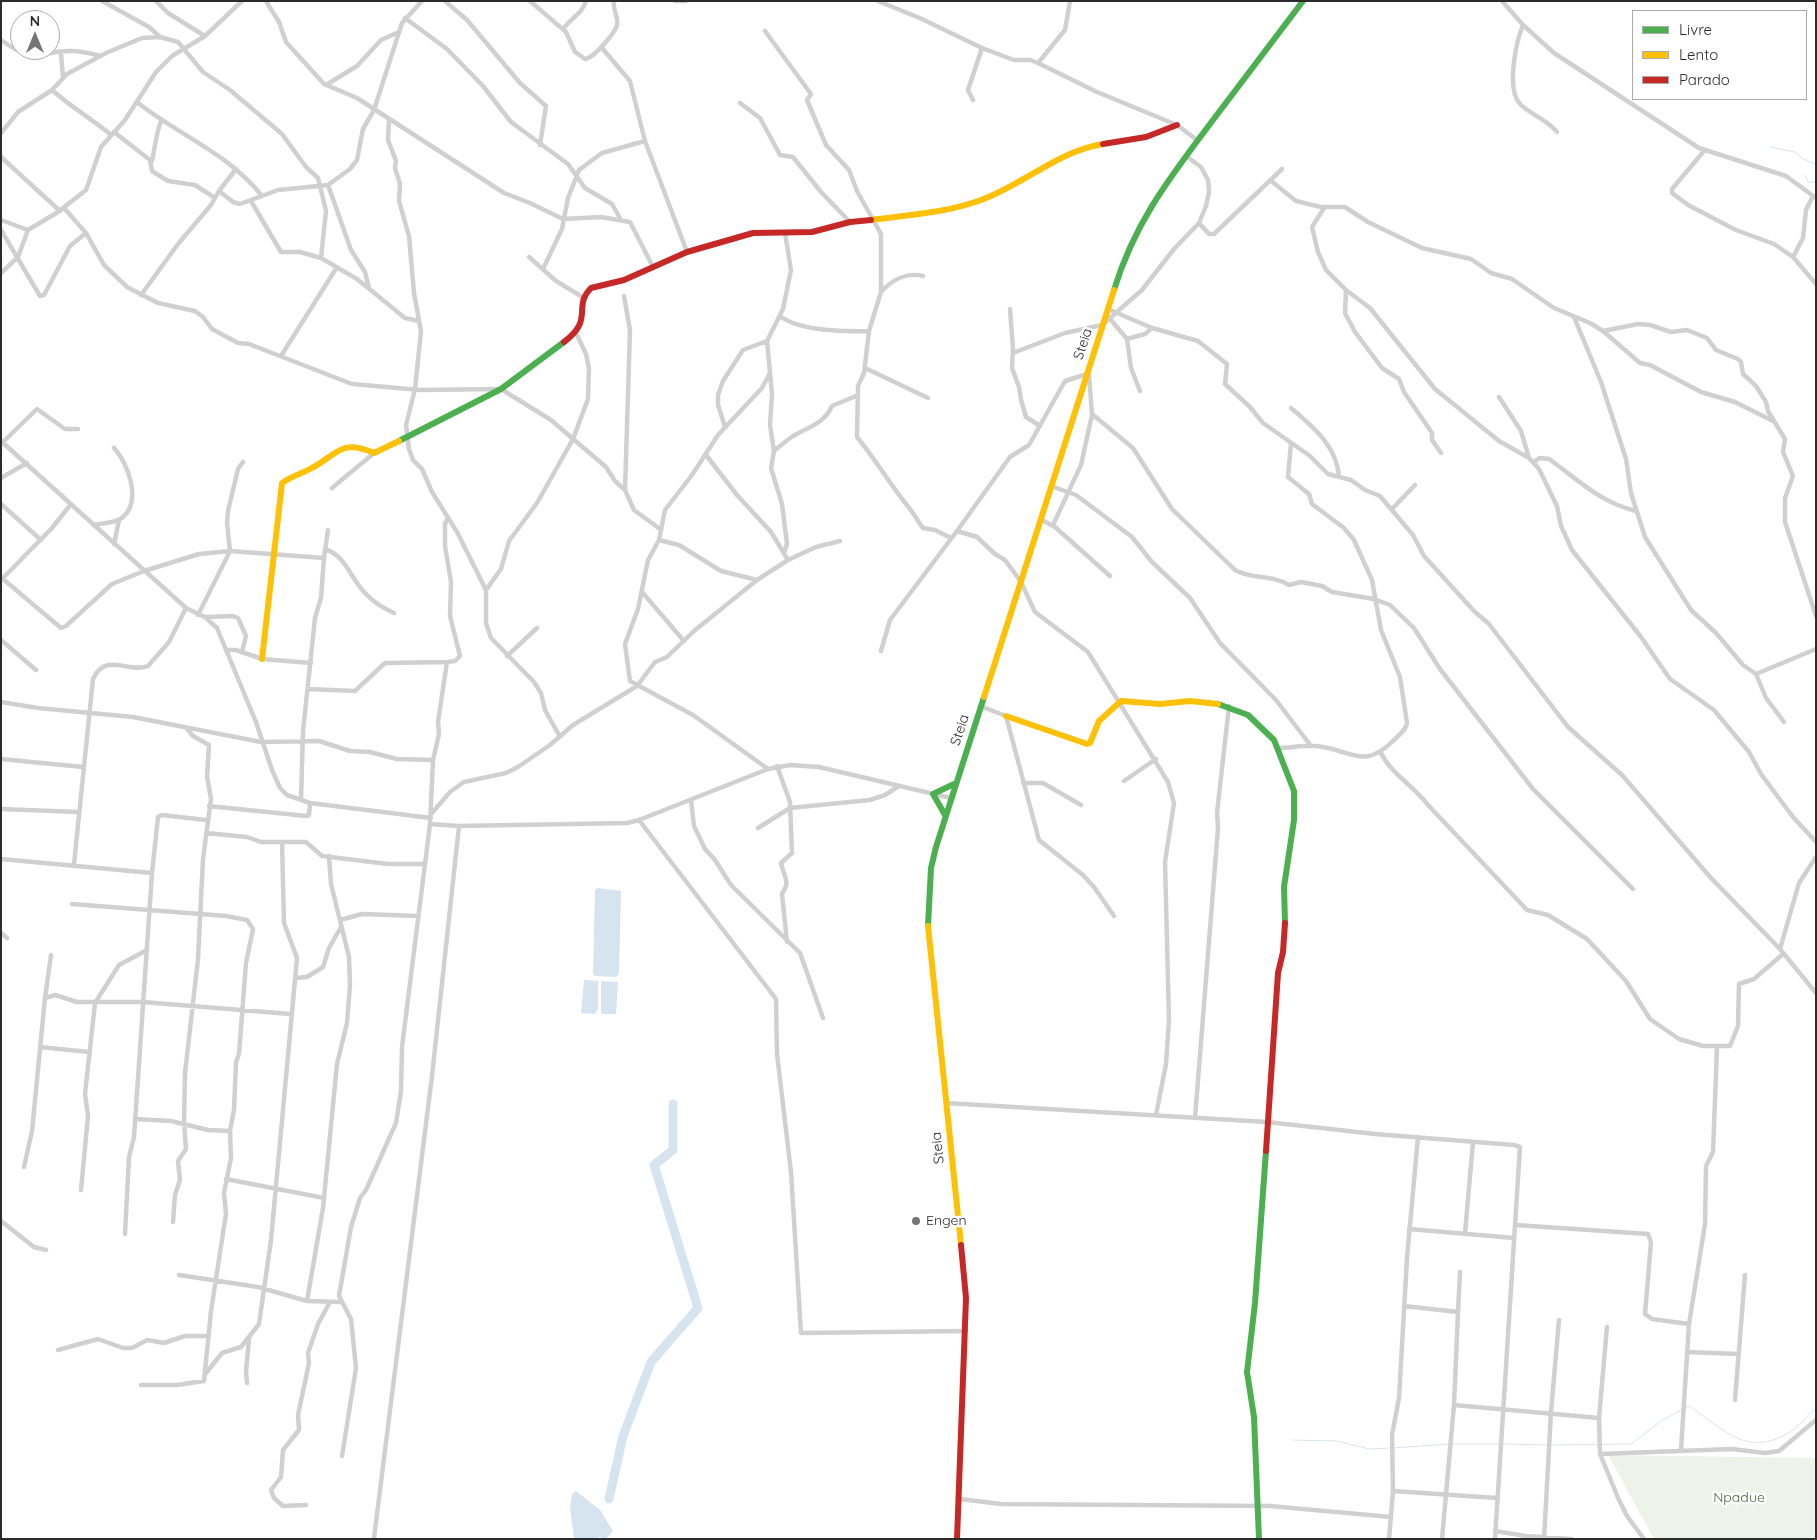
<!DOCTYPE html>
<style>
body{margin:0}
#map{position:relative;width:1817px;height:1540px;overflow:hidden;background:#fff;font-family:Quicksand,sans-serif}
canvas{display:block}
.frame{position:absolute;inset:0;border:2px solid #2b2b2b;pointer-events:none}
.legend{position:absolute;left:1632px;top:10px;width:175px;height:90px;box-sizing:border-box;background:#fff;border:1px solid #aaa;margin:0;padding:6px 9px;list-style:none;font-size:15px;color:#2b2b2b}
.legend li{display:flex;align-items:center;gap:10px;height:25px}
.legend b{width:25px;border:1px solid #aaa}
.north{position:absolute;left:10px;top:10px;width:50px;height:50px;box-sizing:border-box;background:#fff;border:1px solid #aaa;border-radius:50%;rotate:0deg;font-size:14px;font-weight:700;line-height:20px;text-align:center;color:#2b2b2b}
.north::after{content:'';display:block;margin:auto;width:18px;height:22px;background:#757575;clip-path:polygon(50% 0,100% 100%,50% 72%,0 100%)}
</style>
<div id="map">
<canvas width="1817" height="1540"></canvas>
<div class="frame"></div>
<ul class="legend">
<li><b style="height:6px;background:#4caf50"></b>Livre</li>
<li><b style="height:6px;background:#ffc107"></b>Lento</li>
<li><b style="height:6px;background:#c62828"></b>Parado</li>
</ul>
<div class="north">N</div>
</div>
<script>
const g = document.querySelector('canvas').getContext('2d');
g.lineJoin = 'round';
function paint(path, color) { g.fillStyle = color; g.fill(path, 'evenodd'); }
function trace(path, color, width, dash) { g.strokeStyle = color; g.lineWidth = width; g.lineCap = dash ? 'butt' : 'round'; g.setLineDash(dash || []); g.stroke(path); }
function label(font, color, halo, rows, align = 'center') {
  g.font = font + ' Quicksand,sans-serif'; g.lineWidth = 5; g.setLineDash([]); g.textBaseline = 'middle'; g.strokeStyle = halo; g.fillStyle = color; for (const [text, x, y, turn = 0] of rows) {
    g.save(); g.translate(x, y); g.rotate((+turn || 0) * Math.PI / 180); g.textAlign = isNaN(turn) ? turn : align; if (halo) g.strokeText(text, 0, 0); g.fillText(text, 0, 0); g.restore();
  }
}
paint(new Path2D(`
 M1608,1455L1816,1458V1539H1654Z`), '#eef3ea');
paint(new Path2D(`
 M598,888L621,891L619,974L616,977L595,976L593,974L595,890Z
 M584,980L598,981V1009L595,1014L581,1013Z
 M601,981L618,982L616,1014H602L601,1011Z
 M576,1491L600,1510L613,1531L606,1539L599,1537L597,1539H574L570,1507L572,1494Z`), '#d6e4f0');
trace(new Path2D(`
 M1770,147L1795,152L1803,159L1816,164
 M1805,175L1808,182H1816
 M1685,1408L1689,1406C1725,1430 1748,1460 1793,1430C1801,1424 1808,1414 1816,1408
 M1292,1440L1337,1441L1369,1449L1389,1448
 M1453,1444H1499
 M1503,1444L1547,1445
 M1551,1445L1631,1444L1661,1421L1681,1410
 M1393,1448L1449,1444`), '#d6e4f0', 1);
trace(new Path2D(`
 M609,1499L623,1436L651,1362L698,1308L654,1165L673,1150V1104`), '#d6e4f0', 9);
trace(new Path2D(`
 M102,1L149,27L160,37
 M156,1L168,13L205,36
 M266,1L279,22L286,42L324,84L357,98L504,193L530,203L563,219L601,217L630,222L653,267
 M445,1L467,20L520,83L546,106L540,145
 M530,1L566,32L575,52L585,59C594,58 615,33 617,25C619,17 612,9 614,1
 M675,1H686
 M878,1L922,19L982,48L1014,60H1030L1038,63L1097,92L1177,125L1197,140
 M1502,1L1523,25L1554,53L1699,148L1786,176L1816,198
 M405,18L447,49L483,86L511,122L568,164L585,188L612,204L621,220
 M1523,25C1516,42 1506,89 1520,104C1531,115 1548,120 1557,132
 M563,29C571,18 582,14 586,1
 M765,31L811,94L807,100L826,145L849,170L857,191L881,234V292L869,331L864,373L858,386L857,437C876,460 891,486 910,509C915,515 918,522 923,528L935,530L951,538
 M1,40C37,66 37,50 73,51C82,51 92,54 101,56
 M602,48L630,81L645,141L687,252
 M61,53L63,78
 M1038,63L1065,30L1070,1
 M326,85L357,66L381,40L399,32
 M52,90C71,107 92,119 111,135
 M973,100L968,90L982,48
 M138,103C179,135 229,154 262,196
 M740,103L760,118L780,155L793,157L821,192L850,222
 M389,120L388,140L396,161L395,168L400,184L399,201L409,236L414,293L421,331L415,389L406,425L409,449L413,460L422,469L432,492L457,532L486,590V623L491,638L534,682L541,693L545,710L559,735
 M114,132L150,160L152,171L168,181L195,185L215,198
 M1,133L18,112L52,90L67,74L106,53L142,38L160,37L178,42L203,72L230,90L282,134L306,167L318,178L326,211L321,258
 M1704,151L1672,189V193L1688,205L1736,230L1774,244L1793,257L1803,238L1806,210L1813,196
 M1,157L60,211
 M152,161C155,147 156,134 161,121
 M1270,180L1296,201L1321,207H1345L1368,222L1422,248L1471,259L1491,273L1512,279L1554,308L1590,323L1603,331L1640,363L1650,365L1701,392L1735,402L1773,421
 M328,185L351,250L365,272L369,288
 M219,191L236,169
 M251,201L281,252H300L321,258L357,279L405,318L419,321
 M64,208L86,233L104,265L127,287L158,303L195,311L203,317L212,329L238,343L249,344L352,384L420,390L501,389L551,420L606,467L615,481L625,490L634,510L660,529
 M1324,208L1312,227L1318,252L1326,270L1346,290L1370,308L1435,389L1499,441L1529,458L1539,469L1557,506L1561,526L1572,550L1641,637L1670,679L1714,710L1749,752L1761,774L1793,817L1816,842
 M1,220L28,230L58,212L86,190L101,147L125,120L156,72L172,56L205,36L242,1
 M1199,223L1209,234H1214L1282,169
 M1,230L40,296L44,295L70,246L86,233
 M529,257L556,281L584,298
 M1793,257L1816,284
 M543,269L562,229L568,198L579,170L602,153L645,141
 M1,273L18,257L28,230
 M1346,290L1345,313L1355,332L1382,368L1399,379L1404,392L1432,433V440L1441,453
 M881,292C892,280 907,272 923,276
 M141,295L178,244L211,205L219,191L233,202L240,204L278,190L328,185L350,169L357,160L363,129L374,110L402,23L422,1
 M624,296L630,330L625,490
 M1010,309L1013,349L1012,368L1019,387L1021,400L1026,417L1040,426
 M1108,309L1152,328L1198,341L1227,364L1225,384L1250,407L1263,423L1310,456L1328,474L1351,480L1365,490L1380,496L1413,535L1424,556L1474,611L1489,624L1568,727L1622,775L1711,878L1780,949L1816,993
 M780,316C799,331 845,332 869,331
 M1574,317L1601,382L1626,459L1631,493L1645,537L1691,610L1716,633L1743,665L1756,674L1766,698L1784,722
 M1111,320L1127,339L1131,368L1140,391
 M1603,331L1638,324L1650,325L1671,332L1687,330L1707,338L1716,350L1738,359L1741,362L1743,374L1756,386L1766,402L1768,411L1785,439L1783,452L1793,476L1785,498V522L1816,616
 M1127,339L1145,334L1152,328
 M767,341L772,394L770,425L774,451L771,468L782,504L787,544L784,553
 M1013,353L1065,333L1102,325L1142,290L1174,249L1199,223L1206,206L1209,192L1208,180L1201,167L1186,156
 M281,356L337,267
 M865,368L928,398
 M1089,375L1092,414L1133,448L1172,509L1235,570C1252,580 1271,574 1289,585L1301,582L1322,586L1332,592L1374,599L1390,605L1414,628L1440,669L1533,789L1633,889
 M1499,397L1521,431L1529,458
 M1291,408C1313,427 1336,445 1339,476
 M725,427L718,405V395L723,381L743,350L767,341L783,309L791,270L785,233
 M1,441L186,608L205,617L217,628L256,722L272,770L280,788L287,795L310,803L431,818
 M3,442L37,409L65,429H78
 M774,451C780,446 786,441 793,436C808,427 824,424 832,406L856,396
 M706,455L737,495L771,532L788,560
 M1533,462L1540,458L1549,459C1577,479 1601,503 1636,511
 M1,478L27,463
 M1051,486L1076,495L1132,537L1152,562L1190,598L1220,643L1276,700L1311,746
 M332,488L374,453
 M1,504L41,540
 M1392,509L1415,485
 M1040,519L1055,527L1110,576
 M93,525C102,523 117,523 123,517C142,501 128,463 114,448
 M1053,525L1081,465L1092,415
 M957,531L977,537L995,554L1005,560L1021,582L1035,612L1088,652L1168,782L1174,803L1165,862L1169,1020L1166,1064L1156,1115
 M659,540L679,545L721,571L757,580
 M114,544L119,520
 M325,549C345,555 351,579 365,593C373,602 383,608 394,613
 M324,558L328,530
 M2,579L52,528L71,504
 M3,579L61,628L66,626L112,584L144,571L199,554L230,551L324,558L321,598L315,618L303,731L301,800
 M486,590L501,569L509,541L537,503L573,439L588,399L589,368L586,354L576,333
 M642,592L684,641
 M198,615L230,551L227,523L228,511L238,469L243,462
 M205,617L233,616L238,618L246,636L242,652
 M1,640L36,670
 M227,650H236L262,659L311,663
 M881,651L890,620L957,531L1010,457L1029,445L1065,381L1087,374
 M507,656L537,628
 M1756,674L1816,649
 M308,689L355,691L385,663L447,662L455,661L460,656L450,616L451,582L445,546V524L448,517
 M1,702L38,708L133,717L261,742L319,741L350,751L370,752L397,759L433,760
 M980,706L1006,716L1039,840L1083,875L1094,887L1114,916
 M1277,748C1290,748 1303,745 1316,746C1350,749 1363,771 1393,741C1399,735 1406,730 1407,723L1400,677L1381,630L1372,580L1354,540L1344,528L1312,504L1309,494L1288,477L1291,443
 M1381,753C1391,774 1414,786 1428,805L1527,910L1548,915L1587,939L1626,981L1650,1019L1679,1039L1703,1046H1730L1738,1026L1739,984L1754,979L1783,954
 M1,759L83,767
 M777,766L790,802L792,853L781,863C784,878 791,880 782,894L787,942
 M768,769L693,715L630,681L625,644L638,609L648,560L659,540L665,510L692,475L718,435L762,388L770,373
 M1124,781L1156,759
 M1023,783H1043L1081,805
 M691,800L694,826L705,849L715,860L731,885L800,953L823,1018
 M209,806L306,816L309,815L310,803
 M1,809L78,812
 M431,814L450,792L464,782L506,773L518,767L550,745L573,725L637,686L655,662L667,657L694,631L757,580L788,560L816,547L840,541
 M639,820L776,999L777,1054L791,1172L801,1333L966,1331
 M430,824L459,826L627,823L639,820L768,769L790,765L819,767L951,798
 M758,828L790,808L870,800L885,795L899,786
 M206,833L247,837L261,842H306L322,856L388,864H425
 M1,859L152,873L134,1137L129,1157L125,1234
 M74,864L93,679C106,651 128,674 148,666L169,642L186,608
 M152,873L158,817L162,815L206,820
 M72,904L226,916L247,920L253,929L246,963L239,1054L236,1062L234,1110L230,1131L231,1158L224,1193L226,1214L211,1311L204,1381L177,1385H141
 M340,920L362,914L418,916
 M1,933L7,938
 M1780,949L1799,883L1816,857
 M296,978L307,977L323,967L329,948L341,927
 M45,998L51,955
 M40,1047L89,1052
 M946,1103L1267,1122L1375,1134L1514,1145L1520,1147L1495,1539
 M1195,1118L1218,828L1217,813L1229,706
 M135,1119L171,1121L208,1130L230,1131
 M24,1167L32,1131L45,998L55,995L77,1002H143L290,1014
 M226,1179L324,1198
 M81,1190L88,1116L85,1094L95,1003L119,965L147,950
 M1,1221L34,1247L46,1250
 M173,1222L175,1195L180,1180L178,1161L186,1149L184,1123L185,1073L198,959L203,859L211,799L207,776L209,745L193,736L187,729
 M1516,1225L1648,1234L1651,1242L1645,1314L1652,1319L1689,1324L1705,1224L1706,1166L1713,1152L1717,1047
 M1409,1229L1514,1238
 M1465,1233L1473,1142
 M179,1275L258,1287L307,1301L340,1302
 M307,1301L323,1208L337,1064L347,1023L350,985L349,957L331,884L329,856
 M1404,1306L1458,1312L1454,1405L1599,1418
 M1458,1312L1460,1272
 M1607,1327L1599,1418L1600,1454L1619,1500L1627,1516L1644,1539
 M58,1350L98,1339L123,1348H132L147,1340L164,1343L185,1336H209
 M1687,1352L1738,1354
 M206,1373L222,1353L241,1347L259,1324L271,1240L297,958L284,923L282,842
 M247,1383L246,1371L249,1339
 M1735,1400L1745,1275
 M1681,1450L1689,1324
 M1600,1454L1732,1449L1765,1453L1779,1451L1816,1420
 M342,1456L356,1368L351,1319L339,1296L351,1227L360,1198L366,1190L396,1123L401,1091L402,1047L430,824L433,760L439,734L438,722L447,662
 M1393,1491L1497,1498
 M960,1499L1001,1504L1270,1506L1391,1517
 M306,1505L283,1506L274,1498L271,1490L281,1477L283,1450L299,1430L298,1415L309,1363L308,1353L318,1324L330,1302
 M1495,1531L1526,1536L1572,1539
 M374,1538L432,1076L459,826
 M1389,1539L1393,1491L1392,1435L1399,1398L1407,1258L1418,1137
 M1442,1539L1454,1405
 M1544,1539L1551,1412L1559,1320`), '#d0d0d0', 4.5);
trace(new Path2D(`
 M1114,290C1135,221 1171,176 1213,120C1243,80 1273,41 1303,1
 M399,441L501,389L564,342
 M1218,704L1248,715L1274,740L1294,791V820L1284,887L1285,923
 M945,815L933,794L954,784
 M928,926L931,868L936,847L984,697
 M1259,1539L1254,1417L1247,1372L1255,1303L1266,1151`), '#4caf50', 6);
trace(new Path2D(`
 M871,220C908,215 946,213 981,200C1023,185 1058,151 1103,144
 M262,659L282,483C291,476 301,474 310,469C337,455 341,438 374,453L399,441
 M984,697L1114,290
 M1006,716L1087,744L1090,743L1099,721L1121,701L1160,704L1190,701L1218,704
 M928,926L961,1245`), '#ffc107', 6);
trace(new Path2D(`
 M1103,144L1146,137L1177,125
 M564,342C595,319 572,307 591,288L624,280L687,252L753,233L812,232L850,222L871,220
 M1266,1151L1278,973L1283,952L1285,923
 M957,1539L966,1298L961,1245`), '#c62828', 6);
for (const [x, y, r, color] of [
 [916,1221,5,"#757575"]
]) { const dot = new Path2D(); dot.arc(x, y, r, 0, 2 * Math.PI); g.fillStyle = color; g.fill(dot); trace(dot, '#fff', 2); }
label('14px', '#2b2b2b', '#fff', [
 ["Steia",1083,344,-72],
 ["Steia",960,730,-72],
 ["Steia",938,1148,-96]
]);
label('14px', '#2b2b2b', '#fff', [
 ["Engen",926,1221]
], 'left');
label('14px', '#4d653a', '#fff', [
 ["Npadue",1739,1498]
]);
</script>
